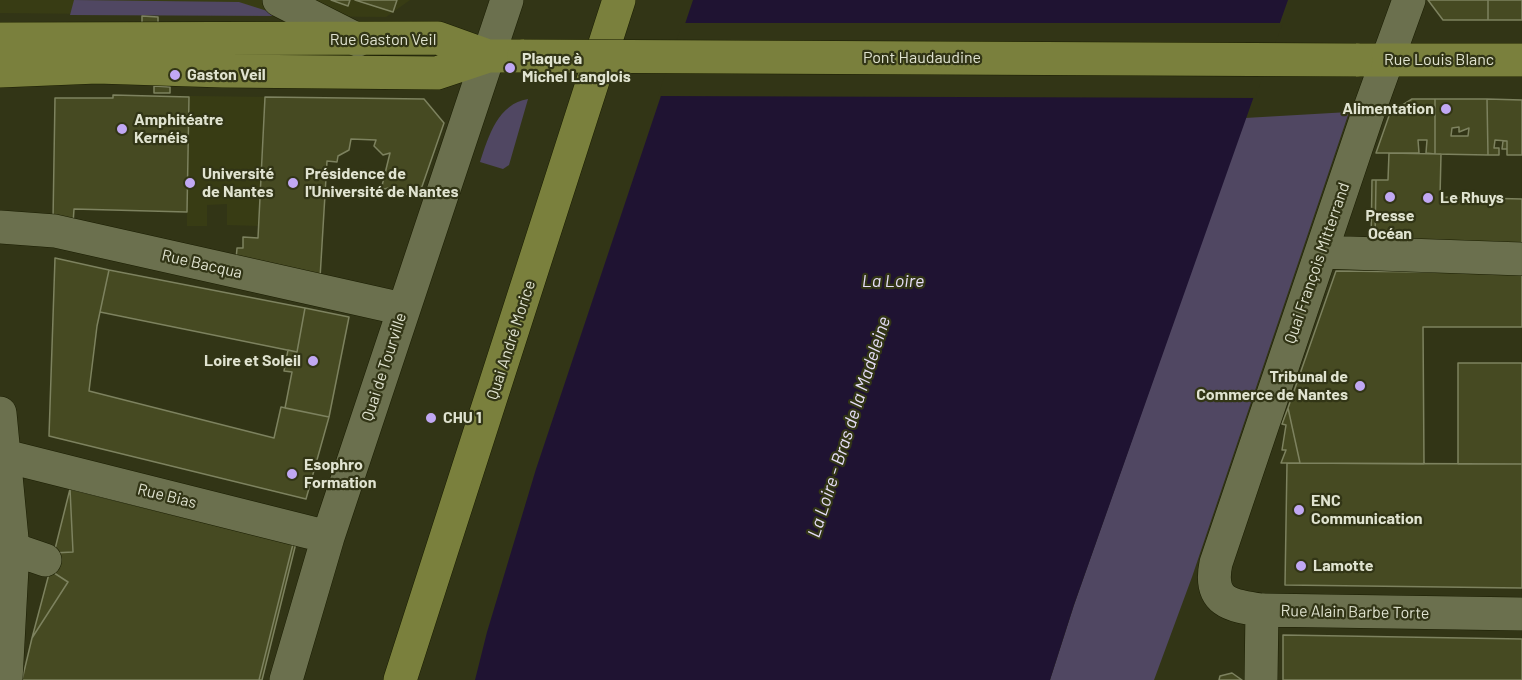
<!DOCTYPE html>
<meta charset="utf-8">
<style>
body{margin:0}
canvas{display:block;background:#323516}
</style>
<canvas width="1522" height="680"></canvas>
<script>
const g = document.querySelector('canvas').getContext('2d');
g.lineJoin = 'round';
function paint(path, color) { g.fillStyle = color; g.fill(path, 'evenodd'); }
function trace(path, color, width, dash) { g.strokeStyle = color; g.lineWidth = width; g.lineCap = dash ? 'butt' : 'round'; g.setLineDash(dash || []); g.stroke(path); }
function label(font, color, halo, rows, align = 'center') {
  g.font = font + ' Barlow,sans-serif'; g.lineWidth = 4.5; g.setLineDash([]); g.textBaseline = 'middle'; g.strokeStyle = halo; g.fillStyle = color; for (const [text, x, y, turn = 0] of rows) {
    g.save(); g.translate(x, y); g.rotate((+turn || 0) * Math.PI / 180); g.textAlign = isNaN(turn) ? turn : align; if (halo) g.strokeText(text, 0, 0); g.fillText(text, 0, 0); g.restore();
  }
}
paint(new Path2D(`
 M0,0H410L386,17L0,13Z
 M114,95L424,99L444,123L418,198L388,188L381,190L390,154L383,155L374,146L375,140L352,139L349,150L338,156L337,162L327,161L320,278L236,260L237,248H243V237L258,238L259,226L227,225V204L207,205V226H187V212L75,209L73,224L53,220L55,98H113Z`), '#383c14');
paint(new Path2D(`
 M74,0L239,2L283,16L70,15Z
 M528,99L509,165L503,169L480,162C489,135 498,104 528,99Z
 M1349,112L1192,577L1154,680H1050L1074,605L1245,118Z`), '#504762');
paint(new Path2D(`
 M693,0H1288L1074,605L1050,680H475L487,632L536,469Z`), '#1f1332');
paint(new Path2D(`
 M682,23H1283L1255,98L658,96Z`), '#323516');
const building = new Path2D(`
 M331,0H350L348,6Z
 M355,0H397L393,12Z
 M1428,0H1488V20H1443Z
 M1488,0H1522V20H1488Z
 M142,16L158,17V24L142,23Z
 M154,86L170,87V93H154Z
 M113,95L189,97L187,212L74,209L73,224L53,220L55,98H113Z
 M265,97L424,99L444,123L418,198L388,188L381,190L390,153L383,155L374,146L376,140L351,139L349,150L338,156L337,162L327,161L320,278L236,260L237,248H243V237L258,238Z
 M1412,99H1435V154L1426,153L1427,140H1418L1419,153H1376L1390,113Z
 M1435,99H1487L1488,155L1435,154ZM1459,127V132L1469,128L1468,136H1451L1452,128Z
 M1487,99L1522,100V155H1507V141L1495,140L1494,148H1499V155H1488Z
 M1503,141H1507V149H1502Z
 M1389,153L1441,154L1440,197L1522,199V243L1375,240L1376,180H1388Z
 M1372,180H1376L1375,240L1371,244Z
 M55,258L109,270L97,326L89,391L274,438L281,407L329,417L306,499L49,436Z
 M109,270L305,308L297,352L100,312Z
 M1336,271L1522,273V327H1423L1424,464L1300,463L1288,408Z
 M305,308L349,317L329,417L285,408L292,372L284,371L288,350L297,352Z
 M1458,363H1522V464H1458Z
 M1288,408L1300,463H1281L1286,450H1282L1286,425L1282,424Z
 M1287,463L1522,464V588L1285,585Z
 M70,489L293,544L259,680H22L32,638L68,582L48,569L52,553L73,552Z
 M70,489L73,552L54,553Z
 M296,543L262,680H259L293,544Z
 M50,570L68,582L32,638Z
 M1283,635L1522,639V680H1283Z
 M1232,673L1242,680H1219L1220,676Z`);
paint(building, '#464a22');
trace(building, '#7d825f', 1.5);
const minor = new Path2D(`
 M279,0L358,40
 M1409,0L1367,116L1216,563C1208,602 1230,606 1262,610L1522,614
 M0,227L55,231L403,309
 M1321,252L1522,259
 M0,413L13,549L6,680
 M5,456L328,537
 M0,553L13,549L45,560
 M286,680L328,537L507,0
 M1261,680L1262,610`);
const major = new Path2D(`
 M0,39L438,38L488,56
 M1356,60H1522
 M0,71L97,67L223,71L437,73L488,56H524
 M400,680L619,0`);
trace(minor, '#1a1d00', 34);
trace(major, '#1a1d00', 34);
trace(minor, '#6b704e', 33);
trace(major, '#7a803d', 33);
const majorBridge = new Path2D(`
 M524,56L1356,60`);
trace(majorBridge, '#1a1d00', 34, []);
trace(majorBridge, '#7a803d', 33);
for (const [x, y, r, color] of [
 [510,68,6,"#c1a8f3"],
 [175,75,6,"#c1a8f3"],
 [1446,109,6,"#c1a8f3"],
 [122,129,6,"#c1a8f3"],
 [190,183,6,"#c1a8f3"],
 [293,183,6,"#c1a8f3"],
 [1390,197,6,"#c1a8f3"],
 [1428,198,6,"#c1a8f3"],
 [313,361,6,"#c1a8f3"],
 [1360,386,6,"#c1a8f3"],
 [431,418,6,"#c1a8f3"],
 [292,474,6,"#c1a8f3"],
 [1299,510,6,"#c1a8f3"],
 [1301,566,6,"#c1a8f3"]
]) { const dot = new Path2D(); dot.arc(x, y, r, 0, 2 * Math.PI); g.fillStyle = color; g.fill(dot); trace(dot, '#323516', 2); }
label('16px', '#e0e3d0', '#323516', [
 ["Rue Gaston Veil",383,40],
 ["Pont Haudaudine",922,58],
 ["Rue Louis Blanc",1439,60],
 ["Quai François Mitterrand",1317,263,-71],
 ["Rue Bacqua",202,264,13],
 ["Quai André Morice",511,340,-72],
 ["Quai de Tourville",384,367,-72],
 ["Rue Bias",167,496,14],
 ["Rue Alain Barbe Torte",1355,612,1]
]);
label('bold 16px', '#e0e3d0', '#323516', [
 ["Plaque à",522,59],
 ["Michel Langlois",522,77],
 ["Gaston Veil",187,75],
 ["Alimentation",1434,109,"right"],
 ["Amphitéatre",134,120],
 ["Kernéis",134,138],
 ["Université",202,174],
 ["de Nantes",202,192],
 ["Présidence de",305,174],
 ["l'Université de Nantes",305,192],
 ["Le Rhuys",1440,198],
 ["Presse",1390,216,"center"],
 ["Océan",1390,234,"center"],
 ["Loire et Soleil",301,361,"right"],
 ["Tribunal de",1348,377,"right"],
 ["Commerce de Nantes",1348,395,"right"],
 ["CHU 1",443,418],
 ["Esophro",304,465],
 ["Formation",304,483],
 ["ENC",1311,501],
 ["Communication",1311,519],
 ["Lamotte",1313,566]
], 'left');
label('italic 18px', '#e7dff9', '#323516', [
 ["La Loire",893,281],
 ["La Loire - Bras de la Madeleine",849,427,-72]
]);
</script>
